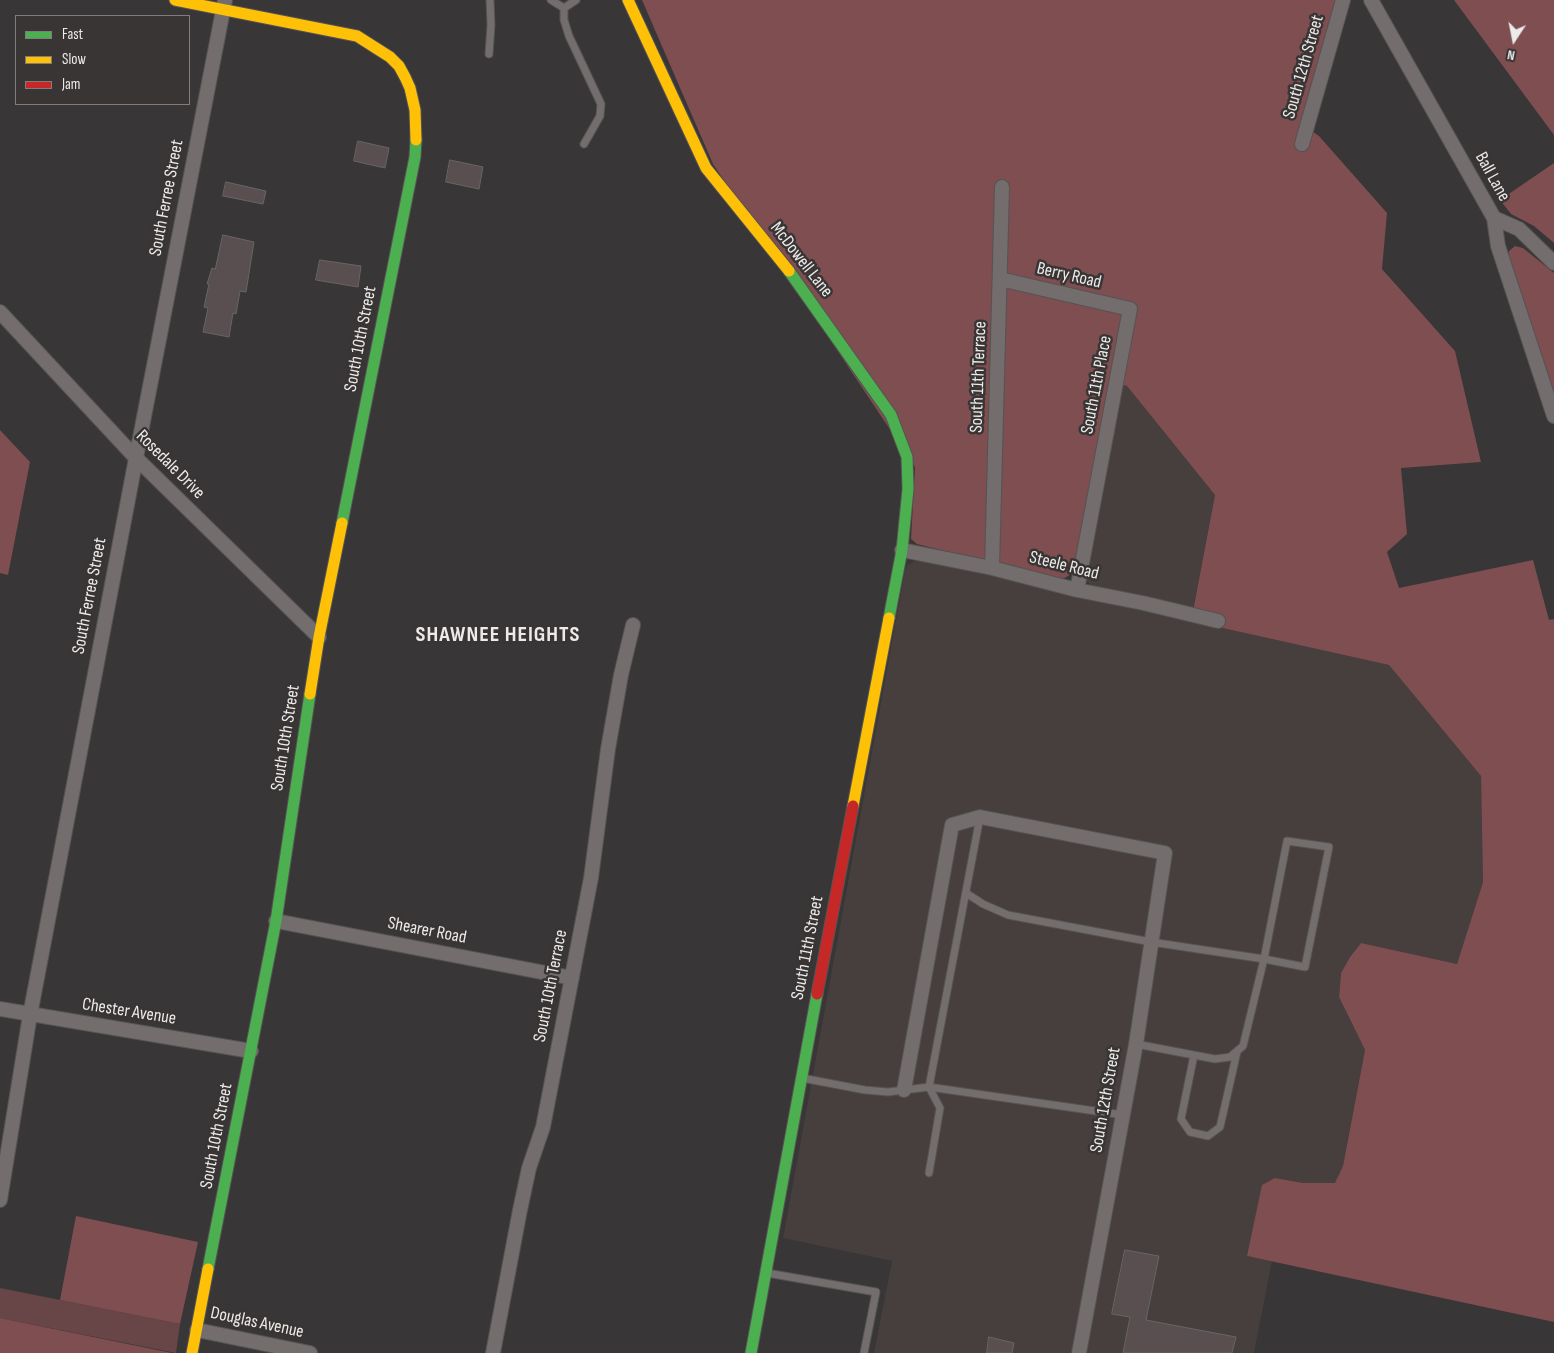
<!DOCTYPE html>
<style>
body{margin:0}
#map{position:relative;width:1554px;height:1353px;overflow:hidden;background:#383636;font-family:"Sofia Sans Condensed",sans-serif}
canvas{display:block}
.legend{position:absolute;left:15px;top:15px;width:175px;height:90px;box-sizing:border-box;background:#393535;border:1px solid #817d7d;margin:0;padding:6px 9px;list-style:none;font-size:15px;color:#edeaea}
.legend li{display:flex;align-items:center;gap:10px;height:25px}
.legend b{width:25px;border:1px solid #817d7d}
.north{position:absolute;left:1489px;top:15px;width:50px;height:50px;-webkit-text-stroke:4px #393535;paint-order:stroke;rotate:191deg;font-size:14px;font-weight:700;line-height:20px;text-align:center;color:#edeaea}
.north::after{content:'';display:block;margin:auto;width:18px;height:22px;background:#edeaea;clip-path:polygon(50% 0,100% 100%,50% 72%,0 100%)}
</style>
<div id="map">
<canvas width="1554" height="1353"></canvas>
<ul class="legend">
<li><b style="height:6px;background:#4caf50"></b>Fast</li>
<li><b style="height:6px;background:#ffc107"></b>Slow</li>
<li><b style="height:6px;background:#c62828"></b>Jam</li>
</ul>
<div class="north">N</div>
</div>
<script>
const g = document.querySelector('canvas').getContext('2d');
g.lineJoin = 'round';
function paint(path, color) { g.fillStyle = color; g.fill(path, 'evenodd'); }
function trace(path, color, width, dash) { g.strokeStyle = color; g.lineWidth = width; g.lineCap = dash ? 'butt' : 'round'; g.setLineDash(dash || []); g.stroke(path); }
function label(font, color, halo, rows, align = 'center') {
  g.font = font + ' "Sofia Sans Condensed",sans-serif'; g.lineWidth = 5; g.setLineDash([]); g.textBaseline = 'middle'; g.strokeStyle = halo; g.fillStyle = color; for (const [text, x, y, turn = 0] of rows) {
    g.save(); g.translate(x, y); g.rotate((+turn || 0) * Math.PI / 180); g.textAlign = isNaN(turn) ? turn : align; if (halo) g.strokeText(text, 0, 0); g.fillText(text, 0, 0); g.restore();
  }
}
paint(new Path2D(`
 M1122,384L1127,386L1215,495L1193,608L1094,587L1087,582L1085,575Z
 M915,561H924L990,575L1064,593L1389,665L1481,776L1483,882L1457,964L1361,943L1350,957L1341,973L1339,997L1365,1050L1343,1166L1336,1183H1303L1275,1178L1247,1256L1272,1261L1254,1353H874L892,1261L783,1238L905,571L908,565Z`), '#473e3e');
paint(new Path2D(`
 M0,1288L180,1324L176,1353L0,1318Z`), '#684647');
paint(new Path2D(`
 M642,0H1338L1302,124L1319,136L1387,213L1382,269L1455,351L1481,462L1401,468L1407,534L1387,552L1399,588L1533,560L1549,620L1554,619V1322L1247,1256L1262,1185L1275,1178L1303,1183H1335L1343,1166L1365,1050L1339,997L1341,973L1350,957L1361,943L1457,964L1483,882L1481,776L1389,665L1191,621L1215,495L1127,386L1111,381L1073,571C1068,578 1063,579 1055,579L917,544L911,539L915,467L713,164Z
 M1454,0H1554V135Z
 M1554,163V243L1534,226L1511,214L1500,200Z
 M1515,246L1523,248L1554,273V398L1508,258L1509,251Z
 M0,430L30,462L8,575L0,573Z
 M76,1216L198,1242L180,1324L60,1300Z
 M0,1318L172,1353H0Z`), '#7e4e51');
const building = new Path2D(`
 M358,141L389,148L385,168L354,161Z
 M450,160L483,167L479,189L446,182Z
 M226,182L266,191L263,204L223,196Z
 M223,235L254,242L246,292L240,291L236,314L233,313L229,337L203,332L208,308L204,307L209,284H207L212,268L215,269Z
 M320,260L361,266L358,287L316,280Z
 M1125,1250L1159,1256L1146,1320L1236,1337L1232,1353H1123L1130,1317L1112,1314Z
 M989,1337L1014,1343L1012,1353H987Z`);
paint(building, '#594f50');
trace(building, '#676565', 1);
const lane = new Path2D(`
 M551,0L564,8
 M576,0L564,8V20L569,36L601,104L600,116L584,144
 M489,54L491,25L490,0
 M1287,841L1329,847L1305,967L1264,959Z
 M966,893L983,904L1008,915L1151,942L1264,959L1243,1046L1230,1057L1215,1059L1136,1044
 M1194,1055L1181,1119L1190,1132L1208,1136L1220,1127L1237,1052
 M802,1078L865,1090L888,1092L929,1087L1123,1115
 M929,1173L940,1108L929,1087L980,817
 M767,1273L876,1292L864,1353`);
const street = new Path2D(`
 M1371,0L1494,218L1498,246L1554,416
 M1302,144L1343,0
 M1494,218L1519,229L1554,263
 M1000,279L1130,309L1077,590
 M0,312L136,458L319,637
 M902,550L992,568L1077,590L1143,603L1218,621
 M992,568L1002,187
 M276,921L572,978
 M0,1009L251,1051
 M904,1090L952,825L980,817L1165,853L1136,1044L1079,1353
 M0,1200L30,1015L136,458L225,0
 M197,1330L310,1353
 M493,1353L520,1210L529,1168L543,1127L591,878L608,749L621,675L633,625`);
const fast = new Path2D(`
 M789,271L891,415L907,457L908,489L902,550L889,618
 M342,523L415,157L416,140
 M208,1269L276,921L310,694
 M751,1353L817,994`);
const slow = new Path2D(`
 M175,0L357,36L390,57L399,66L405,77L410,88L415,110L416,140
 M628,0L706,168L789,271
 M310,694L319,637L342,523
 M853,806L889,618
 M192,1353L208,1269`);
const jam = new Path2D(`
 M817,994L853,806`);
trace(lane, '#555353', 9);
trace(street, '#555353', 16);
trace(fast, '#555353', 13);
trace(slow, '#555353', 13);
trace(jam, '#555353', 13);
trace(lane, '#746d6d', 7);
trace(street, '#746d6d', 14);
trace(fast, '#4caf50', 11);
trace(slow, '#ffc107', 11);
trace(jam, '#c62828', 11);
label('18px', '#edeaea', '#393535', [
 ["South 12th Street",1304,67,-74],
 ["Ball Lane",1492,177,61],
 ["South Ferree Street",167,198,-79],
 ["McDowell Lane",801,260,52],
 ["Berry Road",1069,276,13],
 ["South 10th Street",361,339,-79],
 ["South 11th Terrace",979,377,-88],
 ["South 11th Place",1097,385,-79],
 ["Rosedale Drive",170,465,45],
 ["Steele Road",1064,566,14],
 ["South Ferree Street",90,596,-79],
 ["South 10th Street",286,738,-81],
 ["Shearer Road",427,931,11],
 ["South 11th Street",808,948,-79],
 ["South 10th Terrace",551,986,-79],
 ["Chester Avenue",129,1012,9],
 ["South 12th Street",1106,1100,-80],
 ["South 10th Street",217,1136,-79],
 ["Douglas Avenue",257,1323,12]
]);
g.letterSpacing = '1px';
label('bold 22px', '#edeaea', '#393535', [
 ["SHAWNEE HEIGHTS",498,635]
]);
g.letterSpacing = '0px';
</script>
